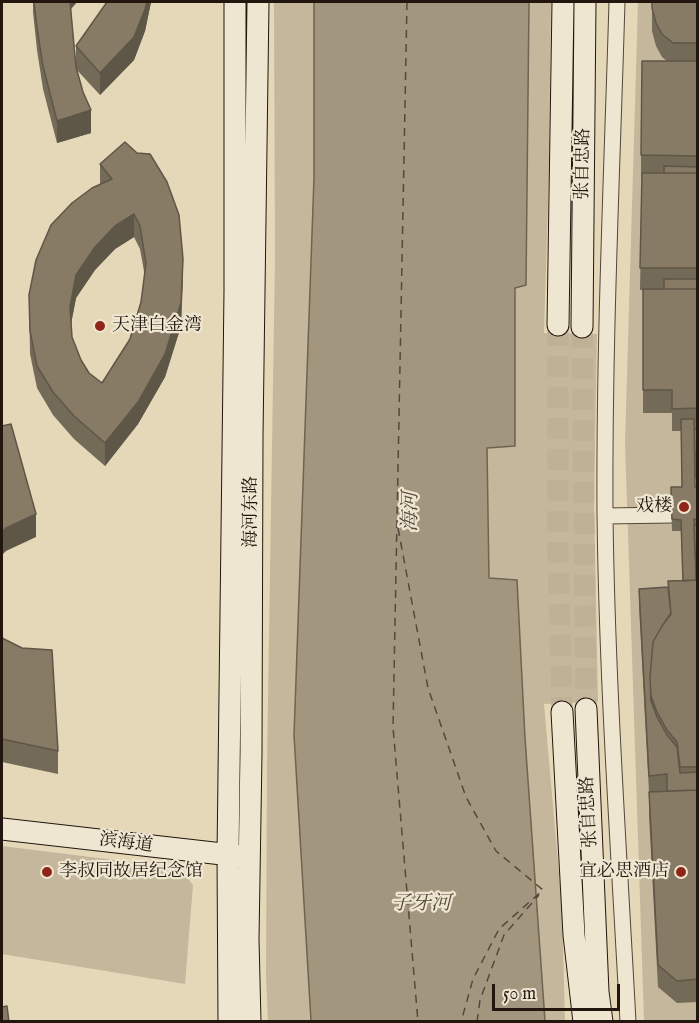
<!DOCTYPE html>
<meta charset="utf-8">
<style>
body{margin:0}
#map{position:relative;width:699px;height:1023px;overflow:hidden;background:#e5d8b8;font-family:"IM FELL English",serif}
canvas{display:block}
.frame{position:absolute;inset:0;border:3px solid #22160e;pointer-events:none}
.scale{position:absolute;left:492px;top:984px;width:128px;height:27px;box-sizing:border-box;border:3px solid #22160e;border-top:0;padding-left:8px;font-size:18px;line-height:21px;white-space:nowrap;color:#22160e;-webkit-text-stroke:4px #eee6d1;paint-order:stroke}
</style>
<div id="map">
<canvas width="699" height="1023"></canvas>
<div class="frame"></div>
<div class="scale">50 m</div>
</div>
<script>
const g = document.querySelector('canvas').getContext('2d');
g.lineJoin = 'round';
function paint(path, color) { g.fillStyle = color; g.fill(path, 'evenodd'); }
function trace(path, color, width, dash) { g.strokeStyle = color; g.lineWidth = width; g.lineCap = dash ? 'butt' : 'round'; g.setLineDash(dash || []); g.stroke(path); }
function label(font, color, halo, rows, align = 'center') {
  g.font = font + ' "IM FELL English","Noto Serif SC",serif'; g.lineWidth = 4.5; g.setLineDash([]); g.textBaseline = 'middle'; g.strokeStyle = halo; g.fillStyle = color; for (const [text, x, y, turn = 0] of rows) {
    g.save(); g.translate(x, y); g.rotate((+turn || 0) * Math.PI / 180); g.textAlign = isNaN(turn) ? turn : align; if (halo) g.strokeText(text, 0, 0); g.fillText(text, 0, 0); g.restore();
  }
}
paint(new Path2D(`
 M274,2H551L549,169L544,333L597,334L594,503L598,702L544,704L562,908L565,1021L268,1022L266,976L267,762L275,257Z
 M638,2H697V1021H644L625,443Z
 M2,846L179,868L193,885L185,984L2,954Z`), '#c4b79b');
const water = new Path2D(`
 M314,2H529L526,285L515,288V446L487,448L489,578L517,580L525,738L545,1021H311L294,735L314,178Z`);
paint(water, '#a3967e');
trace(water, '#6f6351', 1.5);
trace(new Path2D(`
 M407,2L393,727L418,1022
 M398,528L428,688L466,797L496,851L543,890L499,929L473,979L461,1022
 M477,1022L480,1000L504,935L539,895`), '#56493b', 1.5, [8, 6]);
trace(new Path2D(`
 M558,325V550L562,712
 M582,327L586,709`), '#beb196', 21, [21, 10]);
const street = new Path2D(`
 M617,2C612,172 604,343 605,514C607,683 619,853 628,1022
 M605,516L672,515`);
const secondary = new Path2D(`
 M558,325L563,2
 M582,327L585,2
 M586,709L598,992L602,1022
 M562,712L574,935L584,1022
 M2,829L240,856
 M229,1022L228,855L235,291V2
 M250,1022L248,939L251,753L252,436L258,2`);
trace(street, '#534638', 17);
trace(secondary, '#22160e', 23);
trace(street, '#eee6d1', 15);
trace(secondary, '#eee6d1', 21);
paint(new Path2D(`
 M33,2H77L71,9L76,67L91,133L57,143L43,89L37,50L33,12Z
 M105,2H151L145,31L134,60L100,95L76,69V46L107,2Z
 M652,2H698V479H695V487L698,486V1002L677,1003L658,987L649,815V792L639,606V589L668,587V581H683L681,531H672L671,499L682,487L681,431H672V413H643V290H640L642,178H641V155L667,61L662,57L656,46L652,31Z
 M125,142L183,281L181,326L165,377L138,424L105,466L74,439L53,415L37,388L30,354L29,295L100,184V164ZM134,237L140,249L145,277L141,302L130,339L102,383L89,373L81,360L72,337L71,324L76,298L95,270L115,249Z
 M2,638L58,751V774L2,762Z`), '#746a58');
paint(new Path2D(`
 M69,2H77L69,11Z
 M147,2H151L145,31L134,60L100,95V73Z
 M91,110V133L57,143V121Z
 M134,214V237L115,249L95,270L76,298L70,329V307L76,275L95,247L115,226Z
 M183,259L181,326L165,377L138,424L105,466V443Z
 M36,514V537L6,551L2,555V532L6,528Z`), '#5e5647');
const building = new Path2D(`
 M34,2H70L76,67L83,92L91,110L57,121L43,66L37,28Z
 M107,2H147L145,9L134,37L100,73L76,46Z
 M652,2H698V43H673L662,34L656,23L652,8Z
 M642,61H698V156L641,155Z
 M125,142L137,153L150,154L167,182L179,215L183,259L181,303L165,354L138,402L105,443L74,416L53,392L37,366L30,331L29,295L36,260L51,225L72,203L92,188L112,179L100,164ZM134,214L140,226L146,263L141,302L130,339L102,383L89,373L81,360L72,337L70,307L76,275L95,247L115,226Z
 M664,166L698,167V173H664Z
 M642,173H698V268H640Z
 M664,279H698V289H664Z
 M643,289H698V408L672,409V390H643Z
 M681,419H694L695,487L698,486V519H694L696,580L683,581L681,520L672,519L671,487H682Z
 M11,424L36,514L6,528L2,532V426Z
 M694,429H698V456H695Z
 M694,525H698V558L695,557Z
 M698,580V666L697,669L698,682V767H680L677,742L667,730L657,712L651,696L650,677L653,642L662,626L671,613L668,581Z
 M668,587L671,614L662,626L653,642L650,677L651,701L657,717L667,735L677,747L680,773L698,772V790L667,791V774L649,776L639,589Z
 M2,638L22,648L52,650L58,751L2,739Z
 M698,790V979L677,981L658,965L649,792Z
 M7,1006L9,1022H2V1007Z`);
paint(building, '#877b66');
trace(building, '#5e5647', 1.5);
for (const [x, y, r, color] of [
 [100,326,6,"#8f2418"],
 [684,507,6,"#8f2418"],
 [47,872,6,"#8f2418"],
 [681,872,6,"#8f2418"]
]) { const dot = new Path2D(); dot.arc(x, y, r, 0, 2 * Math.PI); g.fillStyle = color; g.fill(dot); trace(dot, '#eee6d1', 2); }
label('18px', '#22160e', '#eee6d1', [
 ["张自忠路",584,164,-89],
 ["海河东路",252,512,-90],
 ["张自忠路",590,812,-93],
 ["滨海道",126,844,7]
]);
label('18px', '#22160e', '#eee6d1', [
 ["天津白金湾",112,326],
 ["戏楼",672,507,"right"],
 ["李叔同故居纪念馆",59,872],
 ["宜必思酒店",669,872,"right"]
], 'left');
label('italic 20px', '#56493b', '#eee6d1', [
 ["海河",412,512,-89],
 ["子牙河",421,905]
]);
</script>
